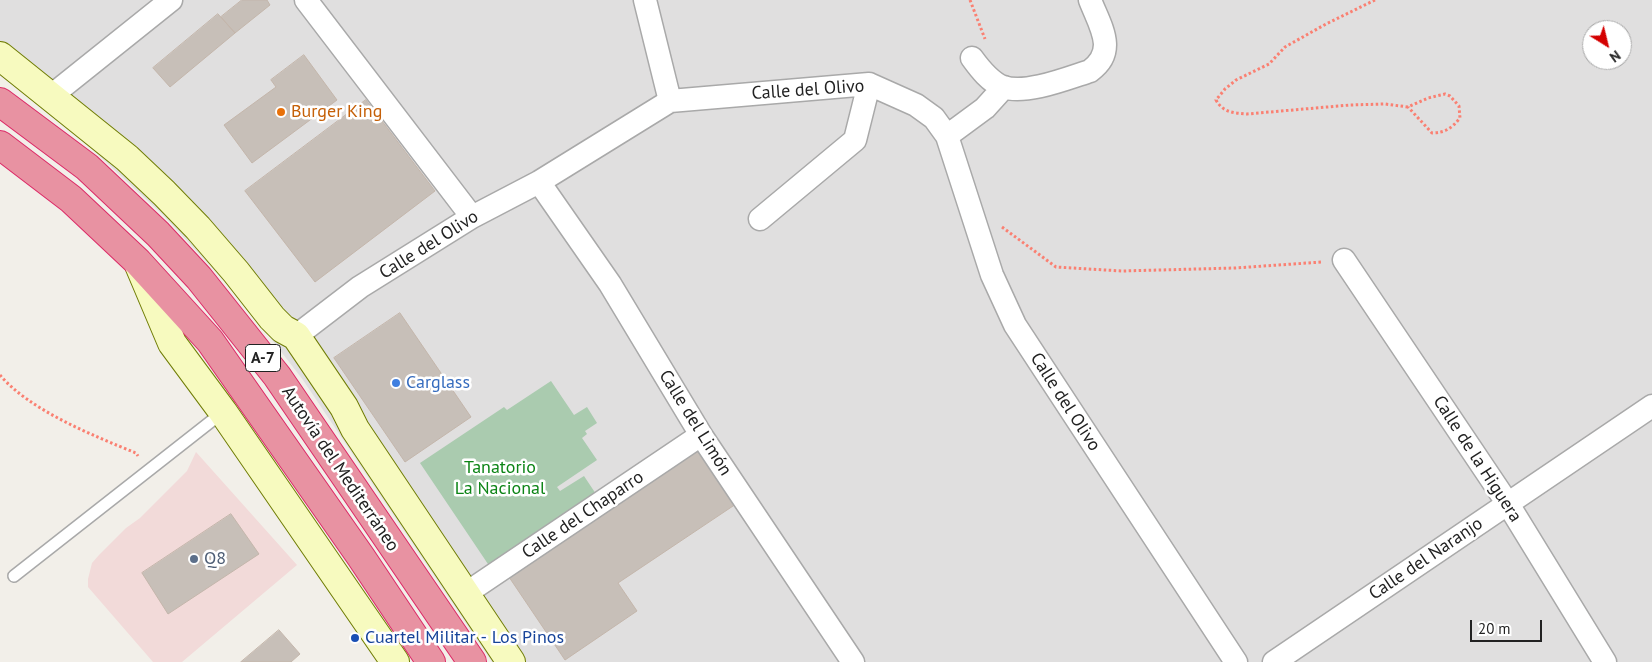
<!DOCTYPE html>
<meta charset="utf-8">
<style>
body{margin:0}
#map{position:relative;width:1652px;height:662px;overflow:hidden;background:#f2efe9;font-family:"PT Sans",sans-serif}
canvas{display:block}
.north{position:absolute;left:1582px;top:20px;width:50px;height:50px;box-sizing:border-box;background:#fff;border:1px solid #a7a7a7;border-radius:50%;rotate:144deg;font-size:14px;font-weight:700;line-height:20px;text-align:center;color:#222}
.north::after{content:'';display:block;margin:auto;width:18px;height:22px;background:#d40000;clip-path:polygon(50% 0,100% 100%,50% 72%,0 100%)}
.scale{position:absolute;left:1470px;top:620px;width:72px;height:22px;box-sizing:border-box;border:2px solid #222;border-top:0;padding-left:6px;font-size:15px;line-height:18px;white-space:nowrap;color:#222;-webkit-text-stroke:4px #fff;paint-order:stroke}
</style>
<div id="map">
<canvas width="1652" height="662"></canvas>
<div class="north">N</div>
<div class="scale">20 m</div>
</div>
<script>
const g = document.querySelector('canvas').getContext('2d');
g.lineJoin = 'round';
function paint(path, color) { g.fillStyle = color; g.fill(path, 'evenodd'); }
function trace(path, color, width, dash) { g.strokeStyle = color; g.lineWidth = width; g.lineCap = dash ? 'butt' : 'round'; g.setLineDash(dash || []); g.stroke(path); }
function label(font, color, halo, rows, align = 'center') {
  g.font = font + ' "PT Sans",sans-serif'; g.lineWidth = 5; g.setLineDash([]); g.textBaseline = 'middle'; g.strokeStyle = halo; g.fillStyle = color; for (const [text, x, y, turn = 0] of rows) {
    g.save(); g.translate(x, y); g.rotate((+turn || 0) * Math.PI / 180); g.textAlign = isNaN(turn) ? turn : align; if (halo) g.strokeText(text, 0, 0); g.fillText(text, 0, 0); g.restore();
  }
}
paint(new Path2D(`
 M0,0H1652V662H492L303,380L238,296L162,214L68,127L0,75ZM1592,30H1622V60H1592Z`), '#e0dfdf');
paint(new Path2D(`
 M196,452L297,565L182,662H153L88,587V579L92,563L99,555L126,528L140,518L187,471Z`), '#f2dad9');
paint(new Path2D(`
 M551,381L574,415L587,407L597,423L585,431L587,434L582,438L597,460L557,487L560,491L584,476L598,497L492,570L420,463L504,407L507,410Z`), '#aacbaf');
const building = new Path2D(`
 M242,0H267L270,5L235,33L221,17Z
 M218,14L235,33L170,87L153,68Z
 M304,55L337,100L252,163L224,125L276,87L271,80Z
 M366,100L435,191L315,282L245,191Z
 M400,313L471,417L405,462L334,358Z
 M699,449L736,504L618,583L637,611L565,660L509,577Z
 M231,514L259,554L168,614L142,573Z
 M279,630L300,654L291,662H241Z`);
paint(building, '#c7bfb8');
trace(building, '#c4b6ab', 1);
const lane = new Path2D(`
 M14,576L223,412`);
const street = new Path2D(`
 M306,0L472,217
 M645,0L670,101
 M972,58C980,69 990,82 1003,87C1026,95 1068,78 1090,71C1118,51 1100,26 1090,0
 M51,96L171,0
 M947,136L985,108L1004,87
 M539,182L610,284L701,435L853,662
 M760,219L855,140L869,84
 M1344,260L1508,504L1605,662
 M296,336L360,287L472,217L539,182L670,101L869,84L916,105L934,118L947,136L992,275L1015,325L1236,662
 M465,594L701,435
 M1274,662L1652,406`);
const secondary = new Path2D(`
 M0,56L127,158L164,193L198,228L236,272L272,318L283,329L296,336L344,407L355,429L511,662
 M139,265L172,343L223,412L395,662`);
const highway = new Path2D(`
 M0,102L87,167L158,234L199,278L277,376L472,662
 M0,145L71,199L138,262L210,341L361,557L431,662`);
trace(lane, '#a9a9a9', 14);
trace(street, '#a9a9a9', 25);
trace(secondary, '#707d05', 30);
trace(highway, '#dc2a67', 30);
trace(new Path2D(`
 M970,0L985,39
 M1375,0L1326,24L1285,47L1269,64L1236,80L1225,89L1216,100C1223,113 1235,113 1247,114L1350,105L1385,104L1408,107L1428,98L1445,94L1450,96L1459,106L1460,118C1452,128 1445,133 1432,133L1408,107
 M1002,227L1056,267L1122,271L1235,268L1322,262
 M0,375C29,410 94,436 136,453L138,456`), '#fa8072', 3, [2.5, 2.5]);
trace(lane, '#fff', 11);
trace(street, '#fff', 22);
trace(secondary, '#f7fabf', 28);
trace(highway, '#e892a2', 28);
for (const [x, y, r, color] of [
 [281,112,5,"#e8710a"],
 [396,383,5,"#3f7fe0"],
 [194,559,5,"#5c6f8a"],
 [355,638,5,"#1a4fb4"]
]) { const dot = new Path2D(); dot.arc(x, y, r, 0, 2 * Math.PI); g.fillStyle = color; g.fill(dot); trace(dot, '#fff', 2); }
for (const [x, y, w] of [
 [263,358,35]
]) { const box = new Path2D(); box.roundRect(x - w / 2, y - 13.5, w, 27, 4); g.fillStyle = '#fff'; g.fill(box); trace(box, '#222', 1); }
label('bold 16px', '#222', null, [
 ["A-7",263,358]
]);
label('18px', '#222', '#fff', [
 ["Calle del Olivo",808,90,-4],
 ["Calle del Olivo",429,245,-32],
 ["Calle del Olivo",1065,402,57],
 ["Calle del Limón",695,423,58],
 ["Calle de la Higuera",1477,459,57],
 ["Autovía del Mediterráneo",340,469,56],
 ["Calle del Chaparro",583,515,-34],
 ["Calle del Naranjo",1426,559,-34]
]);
label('18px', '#c56008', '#fff', [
 ["Burger King",291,112]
], 'left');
label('18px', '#366cbe', '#fff', [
 ["Carglass",406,383]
], 'left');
label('18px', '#0c8416', '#fff', [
 ["Tanatorio",500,468],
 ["La Nacional",500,489]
]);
label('18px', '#4e5e75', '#fff', [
 ["Q8",204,559]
], 'left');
label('18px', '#164399', '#fff', [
 ["Cuartel Militar - Los Pinos",365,638]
], 'left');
</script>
